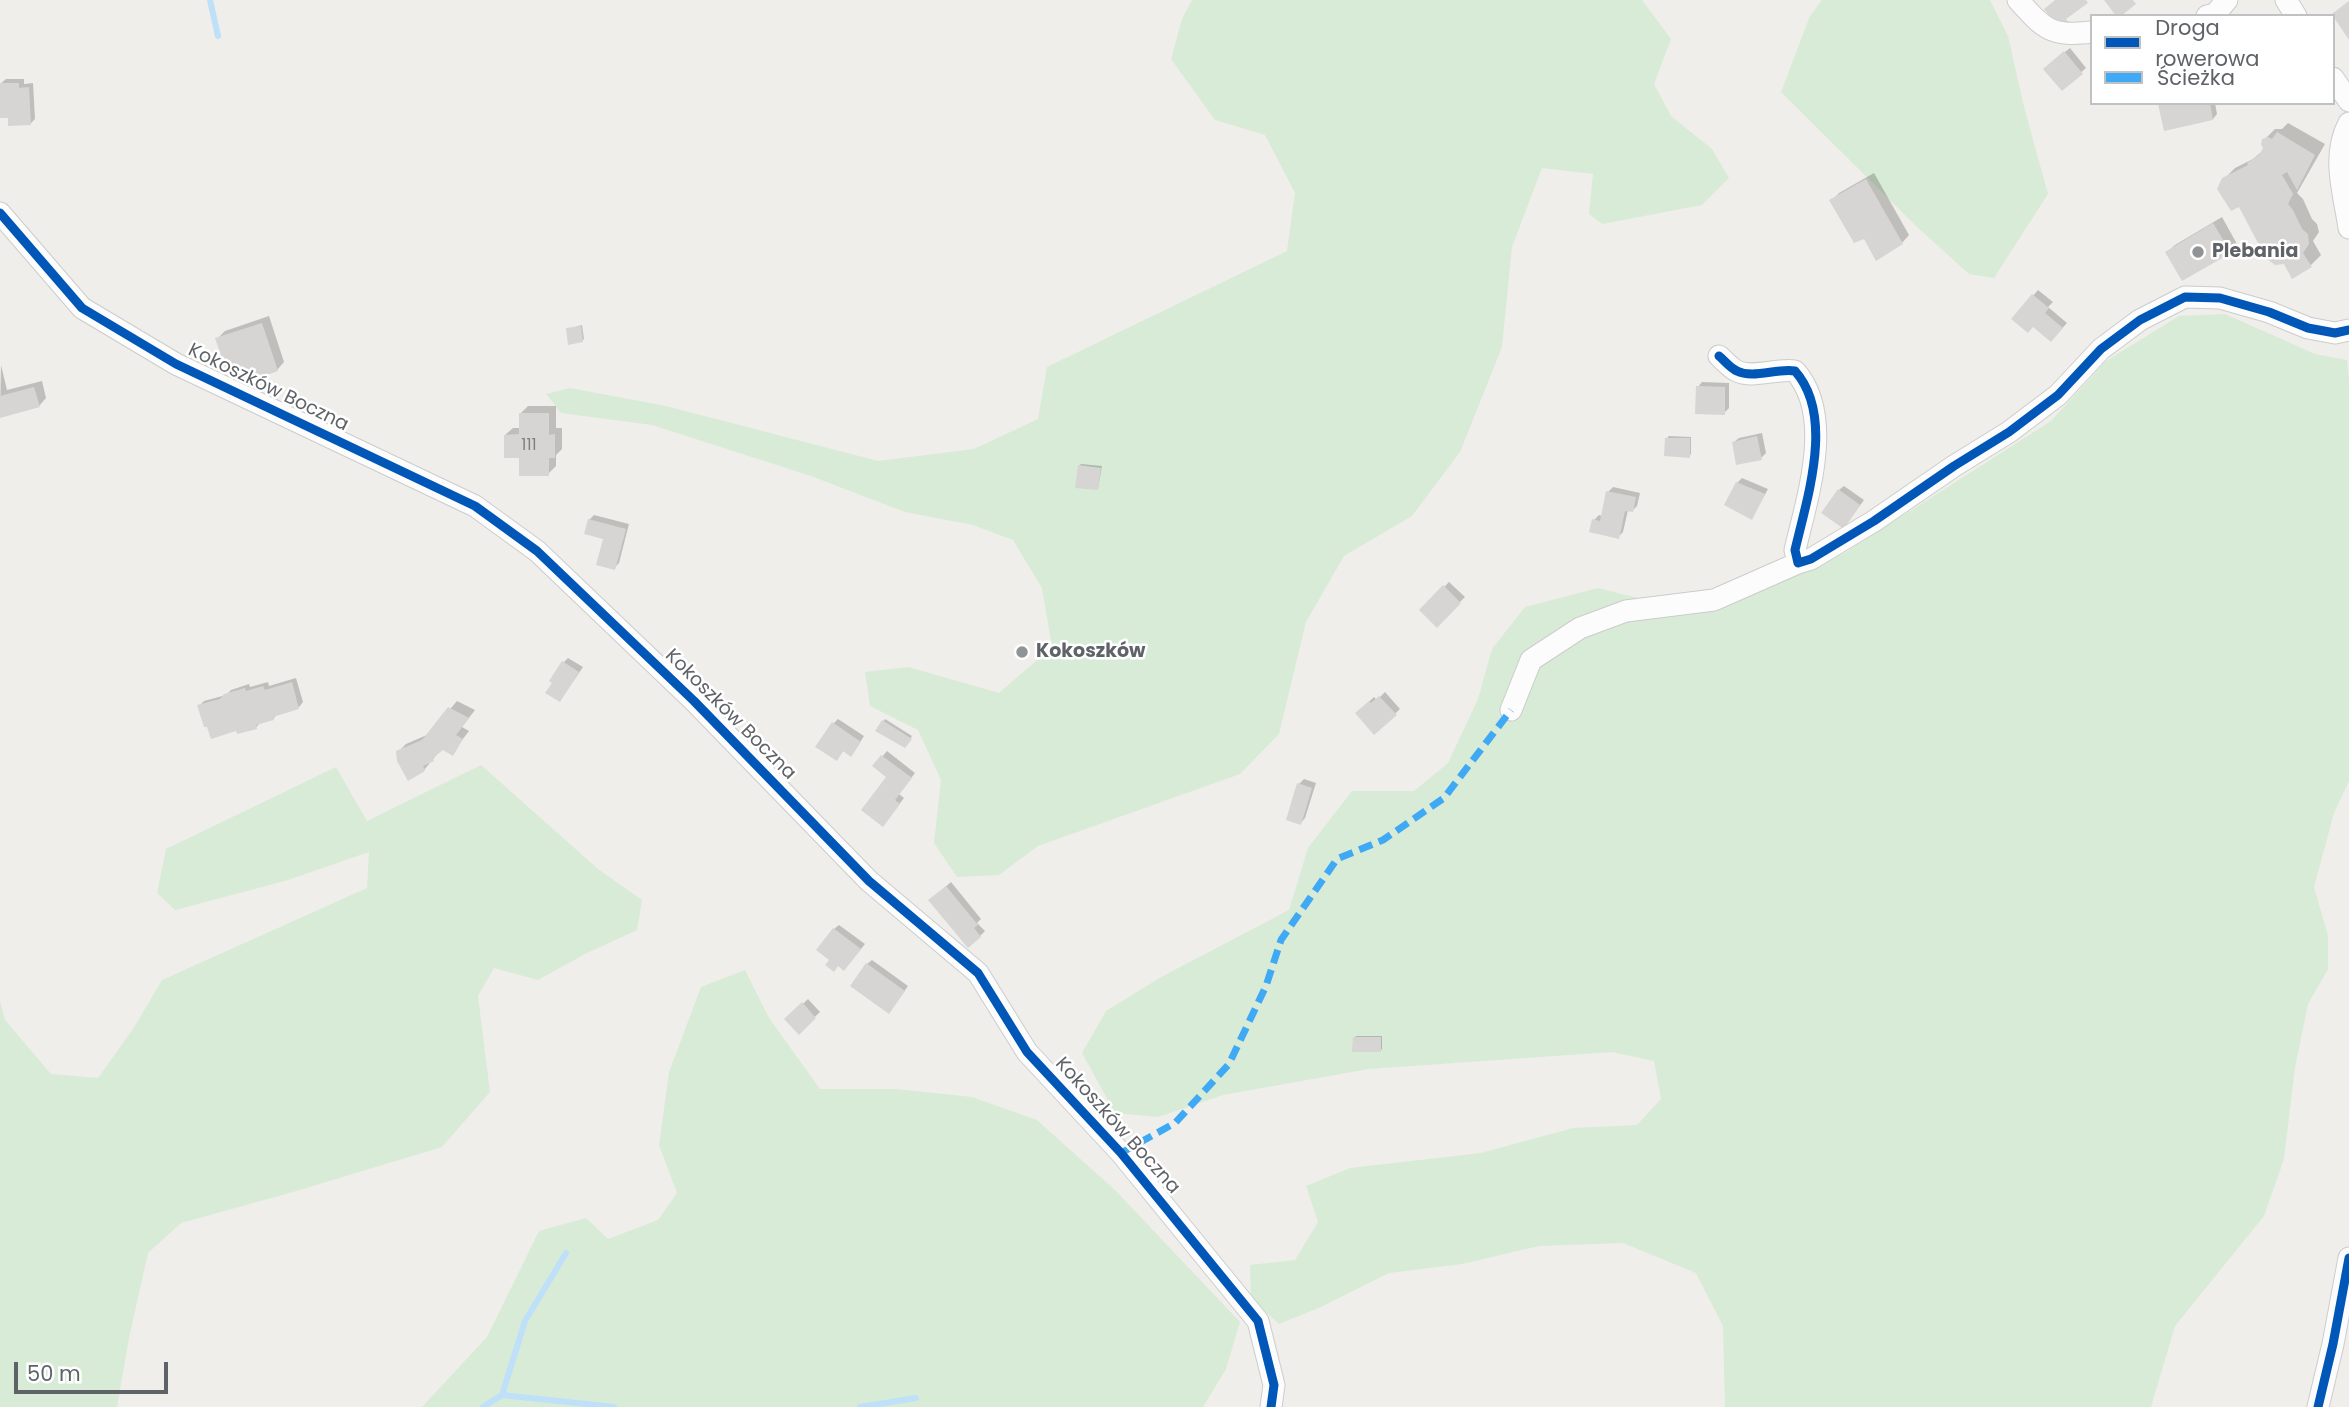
<!DOCTYPE html>
<meta charset="utf-8">
<style>
body{margin:0}
#map{position:relative;width:2349px;height:1407px;overflow:hidden;background:#efeeea;font-family:Poppins,sans-serif}
canvas{display:block}
.legend{position:absolute;left:2090px;top:14px;width:245px;height:91px;box-sizing:border-box;background:#fff;border:2px solid #bfc1c3;margin:0;padding:9px 12px;list-style:none;font-size:21px;color:#5f6368}
.legend li{display:flex;align-items:center;gap:14px;height:35px}
.legend b{width:35px;border:2px solid #bfc1c3}
.scale{position:absolute;left:14px;top:1362px;width:154px;height:32px;box-sizing:border-box;border:4px solid #5f6368;border-top:0;padding-left:9px;font-size:21px;line-height:24px;white-space:nowrap;color:#5f6368;-webkit-text-stroke:5px #fff;paint-order:stroke}
</style>
<div id="map">
<canvas width="2349" height="1407"></canvas>
<ul class="legend">
<li><b style="height:9px;background:#0057b8"></b>Droga rowerowa</li>
<li><b style="height:9px;background:#3fa9f5"></b>Ścieżka</li>
</ul>
<div class="scale">50 m</div>
</div>
<script>
const g = document.querySelector('canvas').getContext('2d');
g.lineJoin = 'round';
function paint(path, color) { g.fillStyle = color; g.fill(path, 'evenodd'); }
function trace(path, color, width, dash) { g.strokeStyle = color; g.lineWidth = width; g.lineCap = dash ? 'butt' : 'round'; g.setLineDash(dash || []); g.stroke(path); }
function label(font, color, halo, rows, align = 'center') {
  g.font = font + ' Poppins,sans-serif'; g.lineWidth = 5; g.setLineDash([]); g.textBaseline = 'middle'; g.strokeStyle = halo; g.fillStyle = color; for (const [text, x, y, turn = 0] of rows) {
    g.save(); g.translate(x, y); g.rotate((+turn || 0) * Math.PI / 180); g.textAlign = isNaN(turn) ? turn : align; if (halo) g.strokeText(text, 0, 0); g.fillText(text, 0, 0); g.restore();
  }
}
paint(new Path2D(`
 M1192,0H1642L1671,39L1654,84L1671,116L1712,149L1729,178L1702,205L1602,224L1589,214L1593,174L1542,168L1512,247L1502,347L1460,452L1412,516L1344,556L1306,622L1279,734L1240,774L1038,846L999,875L957,877L934,843L941,780L918,730L870,706L865,672L908,667L999,693L1052,647L1042,588L1013,540L973,525L905,512L811,476L652,425L561,413L546,394L570,388L666,406L878,461L974,449L1038,419L1047,367L1287,251L1295,193L1265,135L1215,120L1171,59L1182,19Z
 M1822,0H1990L2008,36L2024,107L2048,194L1994,278L1969,274L1916,226L1781,92L1810,16Z
 M2225,314L2315,354L2347,360L2349,382V781L2334,813L2314,887L2328,936V969L2308,1004L2295,1068L2284,1159L2264,1216L2175,1326L2151,1407H1725L1723,1326L1696,1273L1623,1243L1539,1246L1462,1264L1389,1273L1321,1307L1279,1324L1251,1298L1250,1265L1295,1260L1318,1222L1306,1186L1350,1168L1481,1153L1573,1128L1637,1125L1661,1099L1654,1061L1612,1052L1369,1069L1223,1095L1158,1117L1115,1113L1082,1053L1106,1011L1163,976L1289,910L1308,848L1352,791H1414L1448,763L1478,699L1492,649L1525,607L1598,588L1662,604L1781,576L1843,554L2051,421L2106,361L2179,316Z
 M481,765L598,869L642,900L637,930L585,954L538,980L494,968L478,996L490,1092L442,1147L293,1192L181,1223L148,1253L129,1338L117,1407H0V1001L5,1020L51,1074L98,1078L133,1029L162,980L367,888L369,852L285,881L175,910L157,893L166,849L336,767L367,821Z
 M745,970L769,1018L820,1089H897L972,1097L1037,1120L1115,1190L1240,1322L1226,1369L1203,1407H422L487,1337L539,1231L586,1218L608,1239L658,1220L677,1193L659,1145L669,1072L701,987Z`), '#d8ebd6');
paint(new Path2D(`
 M2070,48L2086,68L2062,89L2050,64Z
 M6,79H24V84L33,83L35,119L30,124L9,116H0V84Z
 M2161,103H2215L2217,114L2213,119L2160,105Z
 M2288,123L2325,144L2297,193L2303,199L2312,219L2317,224L2319,232L2313,241L2321,255L2311,265L2285,262L2265,248L2224,179L2235,168L2253,159L2266,148L2264,140L2275,129H2282Z
 M1874,173L1909,235L1902,243L1864,236L1831,201L1839,193Z
 M2222,217L2237,244L2230,252H2167L2175,245Z
 M2038,290L2053,302L2048,307L2067,323L2056,335L2013,319Z
 M269,316L284,362L277,370H239L217,339L225,331Z
 M582,325L584,339L582,341L568,329Z
 M1,365L7,390L42,381L46,398L39,406L0,416Z
 M1702,382L1729,383V408L1724,413L1698,387Z
 M528,406H556V428H562V449L556,455V466L548,474L521,456L505,435L513,428H521L520,414Z
 M1762,433L1766,453L1761,458L1734,442L1739,438Z
 M1669,436L1691,437V454L1689,456L1667,438Z
 M1081,464L1102,466L1098,488L1079,466Z
 M1742,478L1768,489L1752,518L1737,483Z
 M1844,486L1864,500L1848,522L1839,490Z
 M1613,487L1640,493L1637,506L1633,510H1628L1623,532L1618,537L1594,520L1599,515L1602,516L1608,492Z
 M594,515L629,524L619,563L614,568L605,538L589,520Z
 M1449,582L1465,597L1437,625L1422,610Z
 M568,658L583,667L564,695L554,682L564,662Z
 M296,678L303,702L299,707L278,713L273,719L261,722L256,727L199,706L204,701L226,695L231,690L249,684L250,687L268,682L269,686Z
 M1385,692L1400,709L1375,733L1357,713L1374,697L1377,700Z
 M457,701L475,710L462,727L469,731L452,753L443,747L424,770L398,752L406,744L429,734Z
 M838,719L864,736L855,750H844L837,759L833,724Z
 M885,719L912,736L907,744L877,730Z
 M887,751L915,773L899,794L904,798L887,820L888,776L874,766Z
 M1304,779L1316,783L1305,818L1301,823L1299,784Z
 M951,882L981,919L977,923L985,931L980,936L935,896Z
 M839,925L865,944L849,964L831,959L834,929Z
 M872,960L908,986L893,1007L867,964Z
 M808,999L820,1012L799,1032L787,1019Z
 M1356,1036H1382V1049L1380,1051L1354,1038Z`), '#0003');
trace(new Path2D(`
 M210,0L218,36
 M502,1395L525,1321L566,1253
 M483,1407L502,1395L614,1407
 M860,1407L916,1398`), '#bfe0f9', 6);
paint(new Path2D(`
 M2055,0H2086L2088,3L2066,19L2069,24L2057,26L2044,9Z
 M2104,0H2133L2136,4L2121,16H2116Z
 M2349,1V40L2333,16H2329Z
 M2064,51L2083,74L2062,91L2043,69Z
 M0,83H19V88L29,87L31,125L8,126V118H0Z
 M2210,103L2213,120L2164,131L2158,104Z
 M2277,132L2315,155L2297,190L2287,172L2282,175L2293,194L2288,204L2293,210L2302,229L2308,234L2309,244L2303,253L2312,267L2292,279L2284,264L2275,265L2267,259L2264,249L2258,243L2239,207L2231,211L2217,189L2222,178L2248,165L2247,163L2259,155L2263,148L2261,144L2262,139L2268,137L2272,139Z
 M1866,179L1903,244L1876,261L1864,239L1854,243L1829,200Z
 M2213,223L2231,253L2182,281L2165,252Z
 M2032,294L2049,308L2045,313L2063,328L2051,342L2033,327L2028,333L2011,319Z
 M262,323L278,371L242,384L238,372L228,375L215,338Z
 M581,326L583,342L568,345L566,328Z
 M1696,386L1725,387V415L1695,414Z
 M34,387L40,407L0,418V396Z
 M519,413H549V435L555,434V458H549V476H519V458H504V435L519,434Z
 M1757,436L1762,460L1736,465L1732,442Z
 M1665,438H1690V458L1664,456Z
 M1078,465L1101,468L1098,490L1075,488Z
 M1736,482L1765,494L1752,520L1724,505Z
 M1838,489L1860,505L1844,529L1821,513Z
 M1606,491L1636,497L1633,512L1625,511L1619,539L1589,532L1592,519L1600,521Z
 M588,519L626,529L615,570L596,565L603,539L584,534Z
 M1443,585L1461,603L1437,628L1419,610Z
 M562,661L579,672L560,702L545,693L552,683L549,681Z
 M292,682L299,709L273,717L274,720L256,725L257,729L237,734L236,731L211,739L207,727H204L197,705L220,699L224,694L245,688L246,691L263,686L265,690Z
 M1379,696L1397,715L1374,735L1355,713L1369,701L1371,703Z
 M448,707L469,718L456,735L463,739L453,756L443,750L433,758L434,761L423,766L425,771L408,781L397,761L396,751L422,740Z
 M882,720L912,739L905,748L875,731Z
 M832,722L861,742L851,757L843,751L837,761L815,747Z
 M881,755L912,778L895,800L900,804L883,827L861,810L886,777L872,766Z
 M1297,783L1312,788L1301,825L1286,820Z
 M946,886L978,925L974,928L981,937L968,948L928,900Z
 M833,928L861,949L844,971L838,966L834,972L825,965L829,960L816,950Z
 M866,963L905,991L889,1014L850,986Z
 M802,1002L816,1018L799,1035L784,1019Z
 M1353,1037H1381V1052H1352Z`), '#d6d5d3');
const minor = new Path2D(`
 M2018,0C2044,29 2051,37 2092,32
 M2286,0L2296,16
 M2207,16L2215,14L2227,0
 M2333,78L2349,101
 M2349,123C2331,156 2344,193 2349,228
 M0,213L82,308L176,364L475,506L537,551L694,701L869,881L978,973L1027,1052L1121,1153L1258,1321L1274,1385L1271,1407
 M1719,356C1724,360 1730,368 1737,371C1753,379 1777,368 1795,371C1835,416 1807,498 1795,550L1798,563L1811,559L1874,521L1954,466L2009,432L2058,395L2101,349L2140,320L2185,297L2220,298L2269,312L2308,328L2335,333L2349,330
 M1511,710L1531,660L1580,628L1626,611L1714,600L1798,563
 M2318,1407L2333,1344L2349,1258`);
trace(minor, '#cbcccc', 23);
trace(minor, '#fdfcfc', 21);
trace(new Path2D(`
 M1121,1153L1175,1123L1229,1064L1266,986L1281,940L1337,859L1383,840L1444,798L1511,710`), '#3fa9f5', 7, [14, 7]);
trace(new Path2D(`
 M0,213L82,308L176,364L475,506L537,551L694,701L869,881L978,973L1027,1052L1121,1153L1258,1321L1274,1385L1271,1407
 M1719,356C1724,360 1730,368 1737,371C1753,379 1777,368 1795,371C1835,416 1807,498 1795,550L1798,563L1811,559L1874,521L1954,466L2009,432L2058,395L2101,349L2140,320L2185,297L2220,298L2269,312L2308,328L2335,333L2349,330
 M2318,1407L2333,1344L2349,1258`), '#0057b8', 9);
for (const [x, y, r, color] of [
 [2198,252,7,"#919496"],
 [1022,652,7,"#919496"]
]) { const dot = new Path2D(); dot.arc(x, y, r, 0, 2 * Math.PI); g.fillStyle = color; g.fill(dot); trace(dot, '#fff', 2.5); }
label('16px', '#7e8184', null, [
 ["111",529,446]
]);
label('bold 19px', '#5f6368', '#fff', [
 ["Plebania",2212,252],
 ["Kokoszków",1036,652]
], 'left');
label('19px', '#5f6368', '#fff', [
 ["Kokoszków Boczna",268,388,26],
 ["Kokoszków Boczna",730,715,45],
 ["Kokoszków Boczna",1117,1126,48]
]);
</script>
